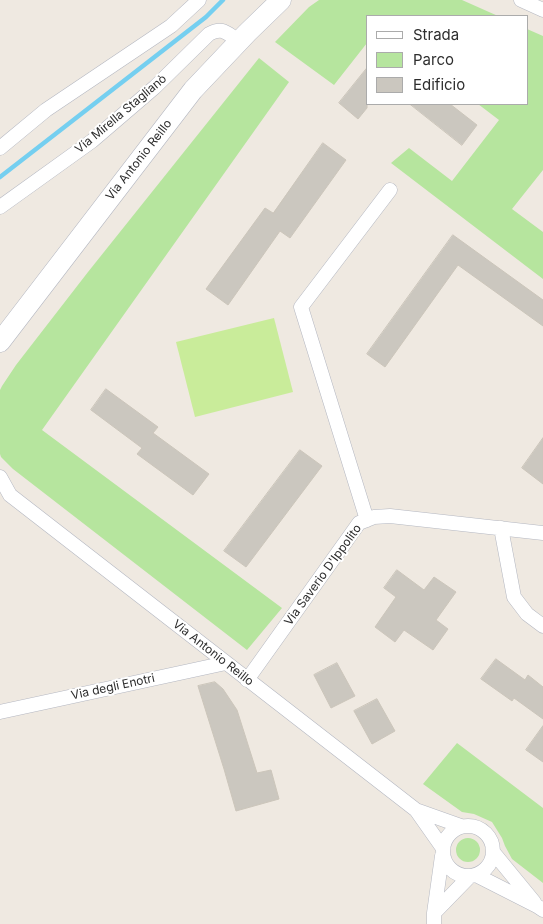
<!DOCTYPE html>
<meta charset="utf-8">
<style>
body{margin:0}
#map{position:relative;width:543px;height:924px;overflow:hidden;background:#efe9e1;font-family:Inter,sans-serif}
canvas{display:block}
.legend{position:absolute;left:366px;top:15px;width:162px;height:90px;box-sizing:border-box;background:#fff;border:1px solid #ababab;margin:0;padding:6px 9px;list-style:none;font-size:15px;color:#2e2e2e}
.legend li{display:flex;align-items:center;gap:10px;height:25px}
.legend b{width:25px;border:1px solid #ababab}
</style>
<div id="map">
<canvas width="543" height="924"></canvas>
<ul class="legend">
<li><b style="height:6px;background:#fff"></b>Strada</li>
<li><b style="height:14px;background:#b6e59e"></b>Parco</li>
<li><b style="height:14px;background:#cbc7bf"></b>Edificio</li>
</ul>
</div>
<script>
const g = document.querySelector('canvas').getContext('2d');
g.lineJoin = 'round';
function paint(path, color) { g.fillStyle = color; g.fill(path, 'evenodd'); }
function trace(path, color, width, dash) { g.strokeStyle = color; g.lineWidth = width; g.lineCap = dash ? 'butt' : 'round'; g.setLineDash(dash || []); g.stroke(path); }
function label(font, color, halo, rows, align = 'center') {
  g.font = font + ' Inter,sans-serif'; g.lineWidth = 4; g.setLineDash([]); g.textBaseline = 'middle'; g.strokeStyle = halo; g.fillStyle = color; for (const [text, x, y, turn = 0] of rows) {
    g.save(); g.translate(x, y); g.rotate((+turn || 0) * Math.PI / 180); g.textAlign = isNaN(turn) ? turn : align; if (halo) g.strokeText(text, 0, 0); g.fillText(text, 0, 0); g.restore();
  }
}
paint(new Path2D(`
 M319,0H462L498,16H367V43L334,85L275,42L309,7Z
 M527,29L543,36V170L512,209L543,232V279L391,163L409,148L452,181L499,120L478,104H527Z
 M259,58L289,82L42,430L282,608L247,650L13,469L1,457L0,454V390L2,386L16,365L88,272Z
 M457,743L543,808V883L512,859L505,846L502,838L492,822L474,814L462,812L423,784Z
 M456 850a12 12 0 1 1 24 0a12 12 0 1 1-24 0Z`), '#b6e59e');
paint(new Path2D(`
 M274,318L293,392L195,417L176,342Z`), '#c9ec9a');
trace(new Path2D(`
 M0,177L206,17L223,0`), '#75cff0', 4.5);
const building = new Path2D(`
 M367,68V108L358,119L339,103Z
 M410,104H450L477,125L462,145Z
 M323,143L346,160L290,238L280,231L228,305L206,289L265,208L273,213Z
 M453,235L543,300V326L458,265L385,367L367,354Z
 M106,389L158,427L153,433L209,474L193,495L137,454L142,448L91,410Z
 M543,438V484L522,468Z
 M300,450L322,466L246,567L224,551Z
 M397,570L424,590L434,577L456,592L436,620L448,629L433,650L404,630L395,642L375,627L396,597L384,588Z
 M496,659L525,680L528,675L543,687V719L514,698L512,701L481,679Z
 M337,663L355,696L331,708L314,675Z
 M215,682L223,689L237,710L257,773L271,770L279,799L236,811L224,769L198,686Z
 M377,699L395,731L372,744L354,711Z
 M543,726V762L526,750Z`);
paint(building, '#cbc7bf');
trace(building, '#cbc5ba', 1);
const minor = new Path2D(`
 M521,0L543,10
 M0,148L46,110L171,26L199,0
 M0,207L92,141L155,87L209,34C223,26 227,34 239,41
 M0,477L10,495L416,810L461,826
 M367,520L301,307L390,190
 M501,528L514,597L527,614L543,626
 M247,680L359,523L374,517L390,516L543,533
 M0,712L226,663
 M416,810L442,847
 M443 851a25 25 0 1 1 50 0a25 25 0 1 1-50 0Z
 M493,852L534,902
 M476,875L537,906L543,910
 M434,913L470,876
 M434,924V913L442,856`);
const secondary = new Path2D(`
 M0,342L193,90L247,33L281,0`);
trace(minor, '#b4b7c1', 15);
trace(secondary, '#b4b7c1', 21);
trace(minor, '#fff', 14);
trace(secondary, '#fff', 20);
label('12px', '#2e2e2e', '#fff', [
 ["Via Mirella Staglianò",121,114,-40],
 ["Via Antonio Reillo",139,160,-52],
 ["Via Saverio D'Ippolito",323,575,-54],
 ["Via Antonio Reillo",213,653,38],
 ["Via degli Enotri",113,687,-12]
]);
</script>
